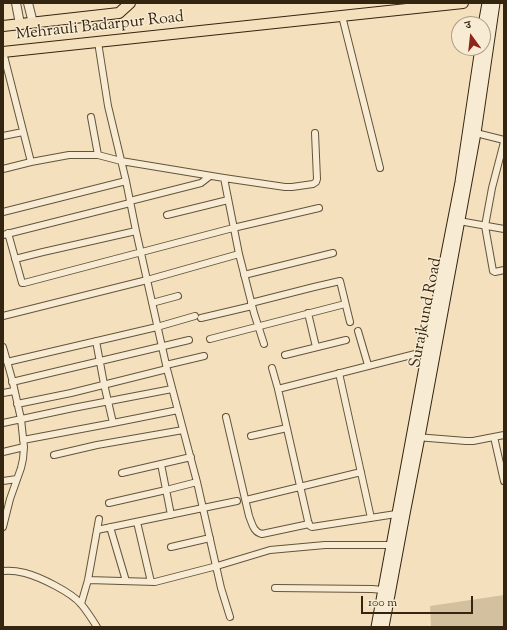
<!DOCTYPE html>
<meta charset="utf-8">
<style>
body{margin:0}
#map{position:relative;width:507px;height:630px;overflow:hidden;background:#f4e0bc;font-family:"Sorts Mill Goudy","Noto Serif Devanagari",serif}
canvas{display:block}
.frame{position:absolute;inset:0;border:4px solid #342511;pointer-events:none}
.north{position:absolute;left:451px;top:16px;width:40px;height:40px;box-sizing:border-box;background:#f8ebd3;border:1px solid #aa9c85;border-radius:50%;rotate:345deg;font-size:11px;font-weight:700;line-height:16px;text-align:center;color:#342511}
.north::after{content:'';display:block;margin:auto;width:14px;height:18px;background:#8f2418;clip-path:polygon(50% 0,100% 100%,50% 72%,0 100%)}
.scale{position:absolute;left:361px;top:596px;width:112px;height:18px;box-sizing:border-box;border:2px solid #342511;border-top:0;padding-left:5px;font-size:12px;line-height:14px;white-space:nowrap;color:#342511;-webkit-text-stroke:3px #f8ebd3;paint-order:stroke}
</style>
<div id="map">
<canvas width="507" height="630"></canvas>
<div class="frame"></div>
<div class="north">उ</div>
<div class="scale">100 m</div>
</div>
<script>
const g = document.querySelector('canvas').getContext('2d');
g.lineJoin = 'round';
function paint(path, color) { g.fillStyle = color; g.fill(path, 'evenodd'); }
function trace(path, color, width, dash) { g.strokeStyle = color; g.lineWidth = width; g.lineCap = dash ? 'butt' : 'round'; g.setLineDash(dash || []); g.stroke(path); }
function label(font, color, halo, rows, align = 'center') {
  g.font = font + ' "Sorts Mill Goudy",serif'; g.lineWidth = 3; g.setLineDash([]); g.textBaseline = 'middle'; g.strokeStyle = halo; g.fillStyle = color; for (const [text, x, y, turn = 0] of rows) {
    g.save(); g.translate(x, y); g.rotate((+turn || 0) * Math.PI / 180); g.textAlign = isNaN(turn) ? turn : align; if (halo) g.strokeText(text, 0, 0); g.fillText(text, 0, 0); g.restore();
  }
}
paint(new Path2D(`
 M504,595V627H431L430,606Z`), '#d3c09f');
const minor = new Path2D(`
 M342,16L380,168
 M98,42L108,106L126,181L136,231L167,369L197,482L221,588L230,617
 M3,52L31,162
 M91,117L98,155
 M476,133L504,140
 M3,136L23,132
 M504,142L492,188L485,226L493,271L495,272L504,270
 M3,169L31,162L69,155H98L121,161L224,178L285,187H292L313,184L316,182L317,179L315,133
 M224,178L239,254L254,313L264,344
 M130,201L201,183L210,176
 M3,212L126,181
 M167,215L228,200
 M459,221L504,229
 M8,233L22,283H24L233,228L319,208
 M3,235L130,203
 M15,259L43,252L136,231
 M244,275L333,253
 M152,303L178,296
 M251,303L314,287L340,281L350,322
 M308,313L316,347
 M3,316L147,280L239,254
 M201,318L252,306
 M358,331L368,365
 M210,339L345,304
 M96,341L104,384L113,423
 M3,347L12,379L21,419L24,447L23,459L21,468L10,499L3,527
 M285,355L346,340
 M7,362L157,327L195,316
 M166,365L204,356
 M272,368L278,389
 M339,373L371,518
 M12,382L189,340
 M3,393L14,391
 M17,404L71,393L167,369
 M226,417L249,516C252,523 253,532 262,534L309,524
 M3,423L73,408L172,389
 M251,436L287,428
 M416,437L466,441H473L504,435
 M494,437L504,481
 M23,440L113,423L178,410
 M3,452L24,447
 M54,455L97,445L183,430
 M161,464L171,515
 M122,473L191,457
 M3,481L17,479
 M246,500L361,472
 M109,503L166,490L197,482
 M396,514L312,527L310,526L308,521L278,389L427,351
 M137,522L151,582
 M110,527L126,581
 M97,530L203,508L237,501
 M171,547L210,538
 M3,571C10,570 17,571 25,573C40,577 71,592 81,604C87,611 92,619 97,627
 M88,580L155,582L217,566L270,550L325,545H391
 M275,588L372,589L383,590
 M81,604L88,580L99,519`);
const tertiary = new Path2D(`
 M16,3L20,24
 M28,3L33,23`);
const secondary = new Path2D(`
 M483,25L487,3
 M376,627L427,351L460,182L480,48
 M384,627L405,514L420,437L476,133L495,3`);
const primary = new Path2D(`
 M3,26L119,13L130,3
 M3,52L463,3`);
trace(minor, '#64543c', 8);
trace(tertiary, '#64543c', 10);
trace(secondary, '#342511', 11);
trace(primary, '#342511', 12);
trace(minor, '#f8ebd3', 6);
trace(tertiary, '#f8ebd3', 8);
trace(secondary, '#f8ebd3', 9);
trace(primary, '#f4e0bc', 10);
label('16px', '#342511', '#f8ebd3', [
 ["Mehrauli Badarpur Road",100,27,-6],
 ["Surajkund Road",427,313,-79]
]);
</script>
